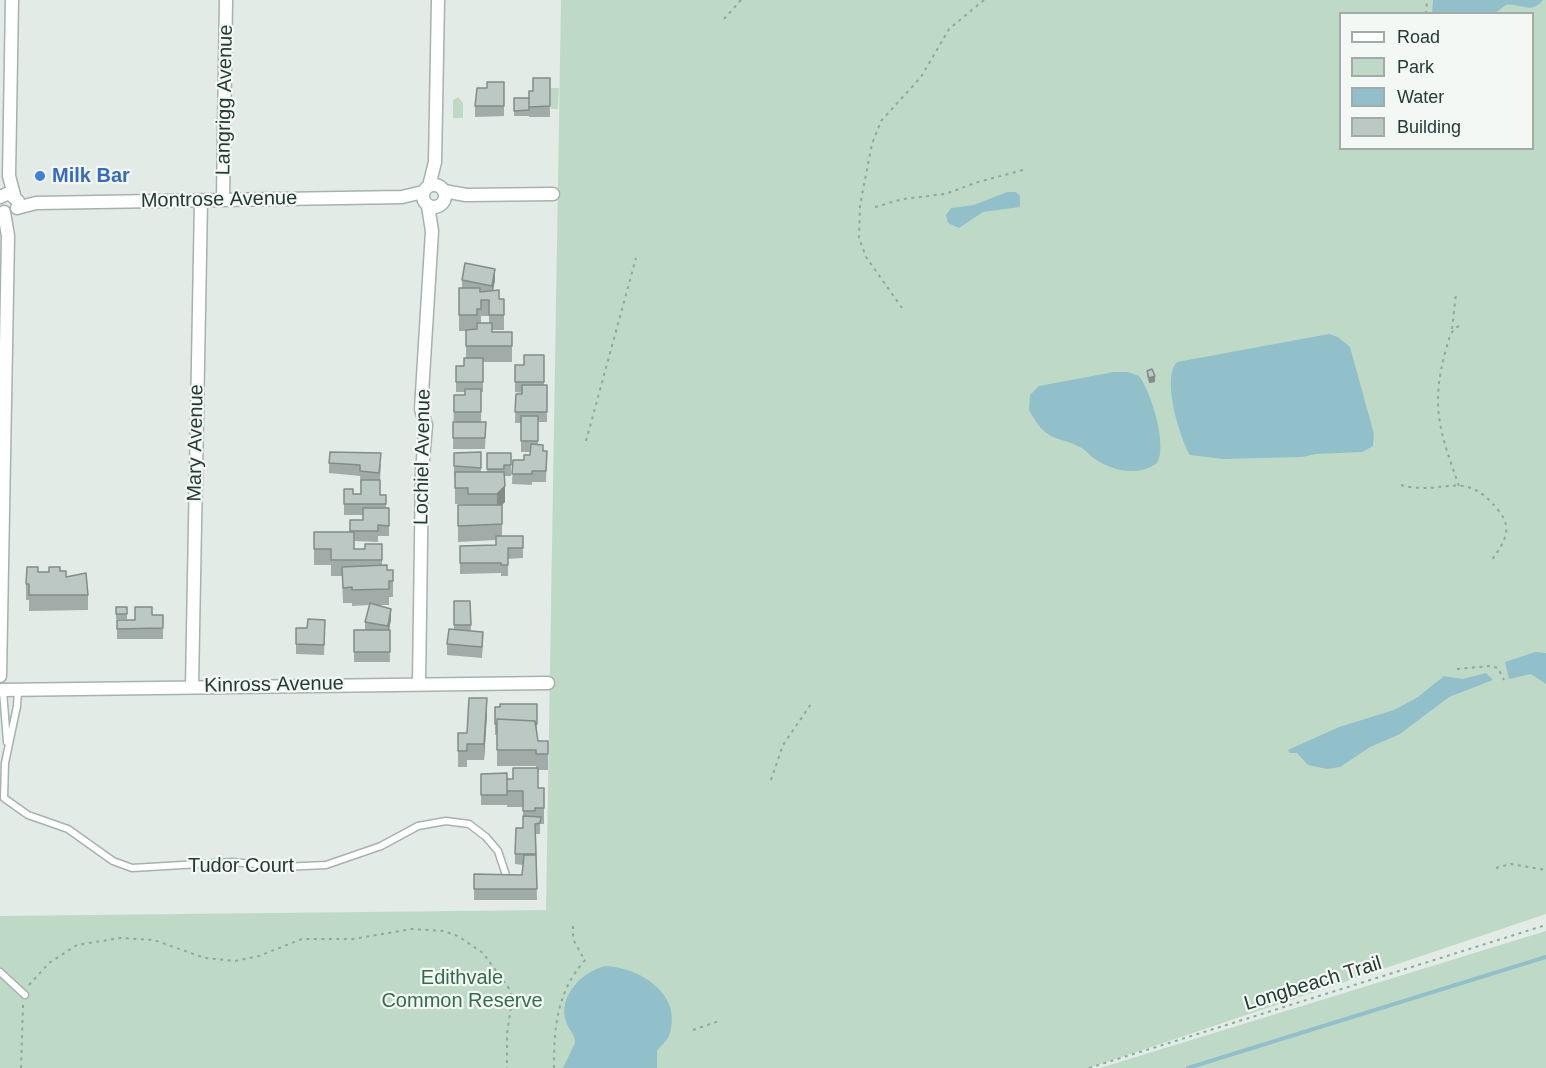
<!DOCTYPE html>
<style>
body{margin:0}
#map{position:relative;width:1546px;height:1068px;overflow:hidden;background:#e3ebe7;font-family:Helvetica,sans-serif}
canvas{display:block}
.legend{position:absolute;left:1339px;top:12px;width:195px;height:138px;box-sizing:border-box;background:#f3f8f5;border:2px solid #a1aca8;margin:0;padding:8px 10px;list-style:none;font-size:18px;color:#253a35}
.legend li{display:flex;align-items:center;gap:12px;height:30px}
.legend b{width:30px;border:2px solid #a1aca8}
</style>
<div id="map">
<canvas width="1546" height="1068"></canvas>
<ul class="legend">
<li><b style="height:8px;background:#fff"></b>Road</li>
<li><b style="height:16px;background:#bedac6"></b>Park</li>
<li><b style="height:16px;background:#91c0ca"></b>Water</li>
<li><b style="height:16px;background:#bbc8c3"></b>Building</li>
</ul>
</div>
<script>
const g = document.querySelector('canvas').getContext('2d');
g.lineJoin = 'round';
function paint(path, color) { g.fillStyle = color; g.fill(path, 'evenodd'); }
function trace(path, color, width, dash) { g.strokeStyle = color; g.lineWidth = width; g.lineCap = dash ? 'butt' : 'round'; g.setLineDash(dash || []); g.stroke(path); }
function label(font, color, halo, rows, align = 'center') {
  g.font = font + ' Helvetica,sans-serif'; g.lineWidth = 4.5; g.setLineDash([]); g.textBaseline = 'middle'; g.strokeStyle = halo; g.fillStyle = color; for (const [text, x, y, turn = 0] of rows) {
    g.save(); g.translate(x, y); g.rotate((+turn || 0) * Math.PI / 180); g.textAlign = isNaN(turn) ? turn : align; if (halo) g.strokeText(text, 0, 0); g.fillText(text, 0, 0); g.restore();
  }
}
paint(new Path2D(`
 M561,0H1546V914L1089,1068H0V916L546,910ZM1340,14H1532V148H1340Z
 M550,88H559L558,109H551Z
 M458,97L463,103V118H453V100Z
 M1546,931V1068H1100Z`), '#bedac6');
paint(new Path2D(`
 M1433,0H1543C1531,15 1522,3 1506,5L1495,13H1432Z
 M1007,192H1016L1020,196V207L983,212L959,228L948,223L946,215L951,208L974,205Z
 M1329,334L1338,337L1350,347L1374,434L1373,446L1362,452L1316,454L1302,457L1223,459L1190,455C1180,438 1161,378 1177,362Z
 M1114,372H1128L1139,376C1151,391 1168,447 1157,463C1138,477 1113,471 1095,459C1090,456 1086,450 1080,447C1053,434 1047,443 1029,410L1030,395L1039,386Z
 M1535,652L1546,653V684L1531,674L1509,679L1505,662Z
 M1486,673L1493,680L1449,697L1400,734L1370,747L1340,767L1327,769L1308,765L1297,753H1290L1288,750L1339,727L1394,710L1418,697L1444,676L1463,679Z
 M606,966C641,968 684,995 669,1036C666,1042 660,1046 657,1051V1068H563L575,1043C575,1034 569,1030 566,1022C557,996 584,970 606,966Z`), '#91c0ca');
trace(new Path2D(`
 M1188,1068L1546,957`), '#91c0ca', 4);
const lane = new Path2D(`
 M18,690L17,706L5,763L4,798L28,815L68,829L113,861L132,868L233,862L282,867L326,865L381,846L418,826L446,821L469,824L486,837L498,851L506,875
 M3,691L7,742
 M0,972L25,995`);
const street = new Path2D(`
 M12,0L9,176L14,195
 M423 196a11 11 0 1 1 22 0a11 11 0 1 1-22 0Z
 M429,186L435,162L438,0
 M444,191L466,195L553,194
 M0,197L9,193L18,201
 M223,200L226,0
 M17,208L36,203L402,197L423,192
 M0,676L8,236L4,212
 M419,683L422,471L426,425L421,409L432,231L428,206
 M192,686L201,201
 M0,690L548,683`);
trace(lane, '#a6b2ae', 9);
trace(street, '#a6b2ae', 15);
trace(new Path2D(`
 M1426,14L1427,0
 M724,19L741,0
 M875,207L903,199L945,194L978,182L1027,169
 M902,308L866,257L859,238L860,205L872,144L881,121L921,77L949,29L984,0
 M1459,326C1450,330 1449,340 1446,349C1430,407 1440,432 1459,486
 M1452,329L1456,294
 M586,441L636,258
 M1401,485C1446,497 1463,466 1499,511C1514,530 1503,544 1491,561
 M1457,669L1490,666L1498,668L1504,680
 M771,780L783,745L811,704
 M1496,868L1511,864L1546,870
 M573,926V939L585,961
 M29,985L49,963L77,945L120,938L154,940L205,958L235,961L259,956L302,939H353L412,929L443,931L458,936L483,953L510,990L512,1000L507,1034V1068
 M693,1030L719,1021
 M21,1068L23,1005
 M554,1068C554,1026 557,991 586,959
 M1089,1068L1546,925`), '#87aba0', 2, [3, 4.5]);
trace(lane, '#fff', 6);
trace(street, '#fff', 12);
paint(new Path2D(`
 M550,78V117H529V116H514V98H529L533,91Z
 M504,82V116L475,117V106L487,88Z
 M462,280H495L493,290L499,299L504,315V330H492V332H512V362H483V392H481V422H486L485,449H453L454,395H465V392H456V366H464L466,358V331H459V288H462ZM481,316H489V323H481Z
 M544,355V385H547V422H538V445L543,451H547L546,482H532V485L512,484L513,460H524L530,455L531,452H521V423H515L516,394H522V393L515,392V365H524Z
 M1147,371L1155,382L1149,383L1147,377Z
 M481,452V472H487V453H511V476H504L505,502L502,505V536H523V558L508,559V576H501V573L460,574V546L496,545V540L458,542V505L468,504H455V477H454V453Z
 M329,463L381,464L380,480V495H386V508H389V536H378V542L354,541V549H365L382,544V565L387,570H393V597H389V605H380L391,619L389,630L390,662H354V630H365V622L370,605L352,606V603H343L342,576H331V565H314V532H350V520H363V515H344V489L353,494H361L360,476L329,473Z
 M60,571L88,595V610L29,611V600H26V584Z
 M454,601H470L471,631L483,643L482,658L447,655V644L454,630Z
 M116,607H127V619H116Z
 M152,615H163V639H117V620H135Z
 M325,620L324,655L296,654V628H307Z
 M537,704V732L538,741H548V770H538V788H544V824H540V834H536L537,900H474V874L522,875L523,865L515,864V854L523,828V807H507V805H481V774L507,791L513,779L536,768V766H497V735H495V707Z
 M487,714L484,760H467V767H458V733H467Z`), '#a1aca8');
paint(new Path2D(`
 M495,269V280L492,296V286Z
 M1155,376V382L1149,383V378Z
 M505,486V502L497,510V494Z
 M391,609V619L388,636V626Z
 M487,698V714L484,760V744Z`), '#838c88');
const building = new Path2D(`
 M533,78H550V106L529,107V91H533Z
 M487,82H504V106H475L477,88H487Z
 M514,98H529V110L514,111Z
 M465,263L495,269L492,286L462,280Z
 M459,288H480V292L499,290V299H504V315H489V300H481V309H477V315H459Z
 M477,323H492V332H512V346H466V330L477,329Z
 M524,355H544V382H515V365H524Z
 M464,358H483V382H456V366H464Z
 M1152,369L1155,376L1149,378L1147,371Z
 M522,385H547V412H515L516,394H522Z
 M465,389H481V412H454V395H465Z
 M521,416H538V441H521Z
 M453,422H486L485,438H453Z
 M531,444L543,445V451H547L546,471H532V474H512L513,460H524V455H530Z
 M330,452L381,453L379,473L360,471V465L329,463Z
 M481,452V468L454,466V453Z
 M487,453H511V465H504V469H487Z
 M455,472H504L505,486L497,494H468V488H455Z
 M361,480H380V495H386V504H344V489H353V494H361Z
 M458,505H502V524L458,526Z
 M363,508H389V526L378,525V531H350V520H363Z
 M314,532H354V549H365V544H382V560H331V549H314Z
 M496,536H523V548H508V565H501V563H460V546L496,545Z
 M387,565V570H393V581H389V589L352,590V587L343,588L342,567Z
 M27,567H38V572H49V567H60V571H66V577L86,573L88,595H29V584H26Z
 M454,601H470L471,625H454Z
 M370,603L391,609L388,626L365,622Z
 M116,607H127V614H116Z
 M135,607H152V615H163V628L117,629V620H135Z
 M308,619L325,620L324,645L296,644V628H307Z
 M449,629L483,632L482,647L447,644Z
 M354,630H390V652H354Z
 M469,698H487L484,744H467V751H458V733H467Z
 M500,704H537V724H535V721L497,719V724H495V707H500Z
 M497,719L535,721L538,741H548V754H536V750H497Z
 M513,768H538V788H544V808H535V811H523V791H507V779H513Z
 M507,773V795H481V774Z
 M523,816L541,817L540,823L535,824L536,854H515L516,828H523Z
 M524,855H536L537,889H474V874L522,875Z`);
paint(building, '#bbc8c3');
trace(building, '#838c88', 1.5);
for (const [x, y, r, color] of [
 [40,176,6,"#3f7fe0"]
]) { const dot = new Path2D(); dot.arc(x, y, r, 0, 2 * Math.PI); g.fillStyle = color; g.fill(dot); trace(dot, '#f3f8f5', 2); }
label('20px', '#253a35', '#f3f8f5', [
 ["Langrigg Avenue",225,100,-89],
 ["Montrose Avenue",219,200,-1],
 ["Mary Avenue",196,443,-89],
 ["Lochiel Avenue",423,457,-89],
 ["Kinross Avenue",274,685,-1],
 ["Tudor Court",241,866],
 ["Longbeach Trail",1313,984,-17]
]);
label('bold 20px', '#366cbe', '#f3f8f5', [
 ["Milk Bar",52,176]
], 'left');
label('20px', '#336c4a', '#f3f8f5', [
 ["Edithvale",462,978],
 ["Common Reserve",462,1001]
]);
</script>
